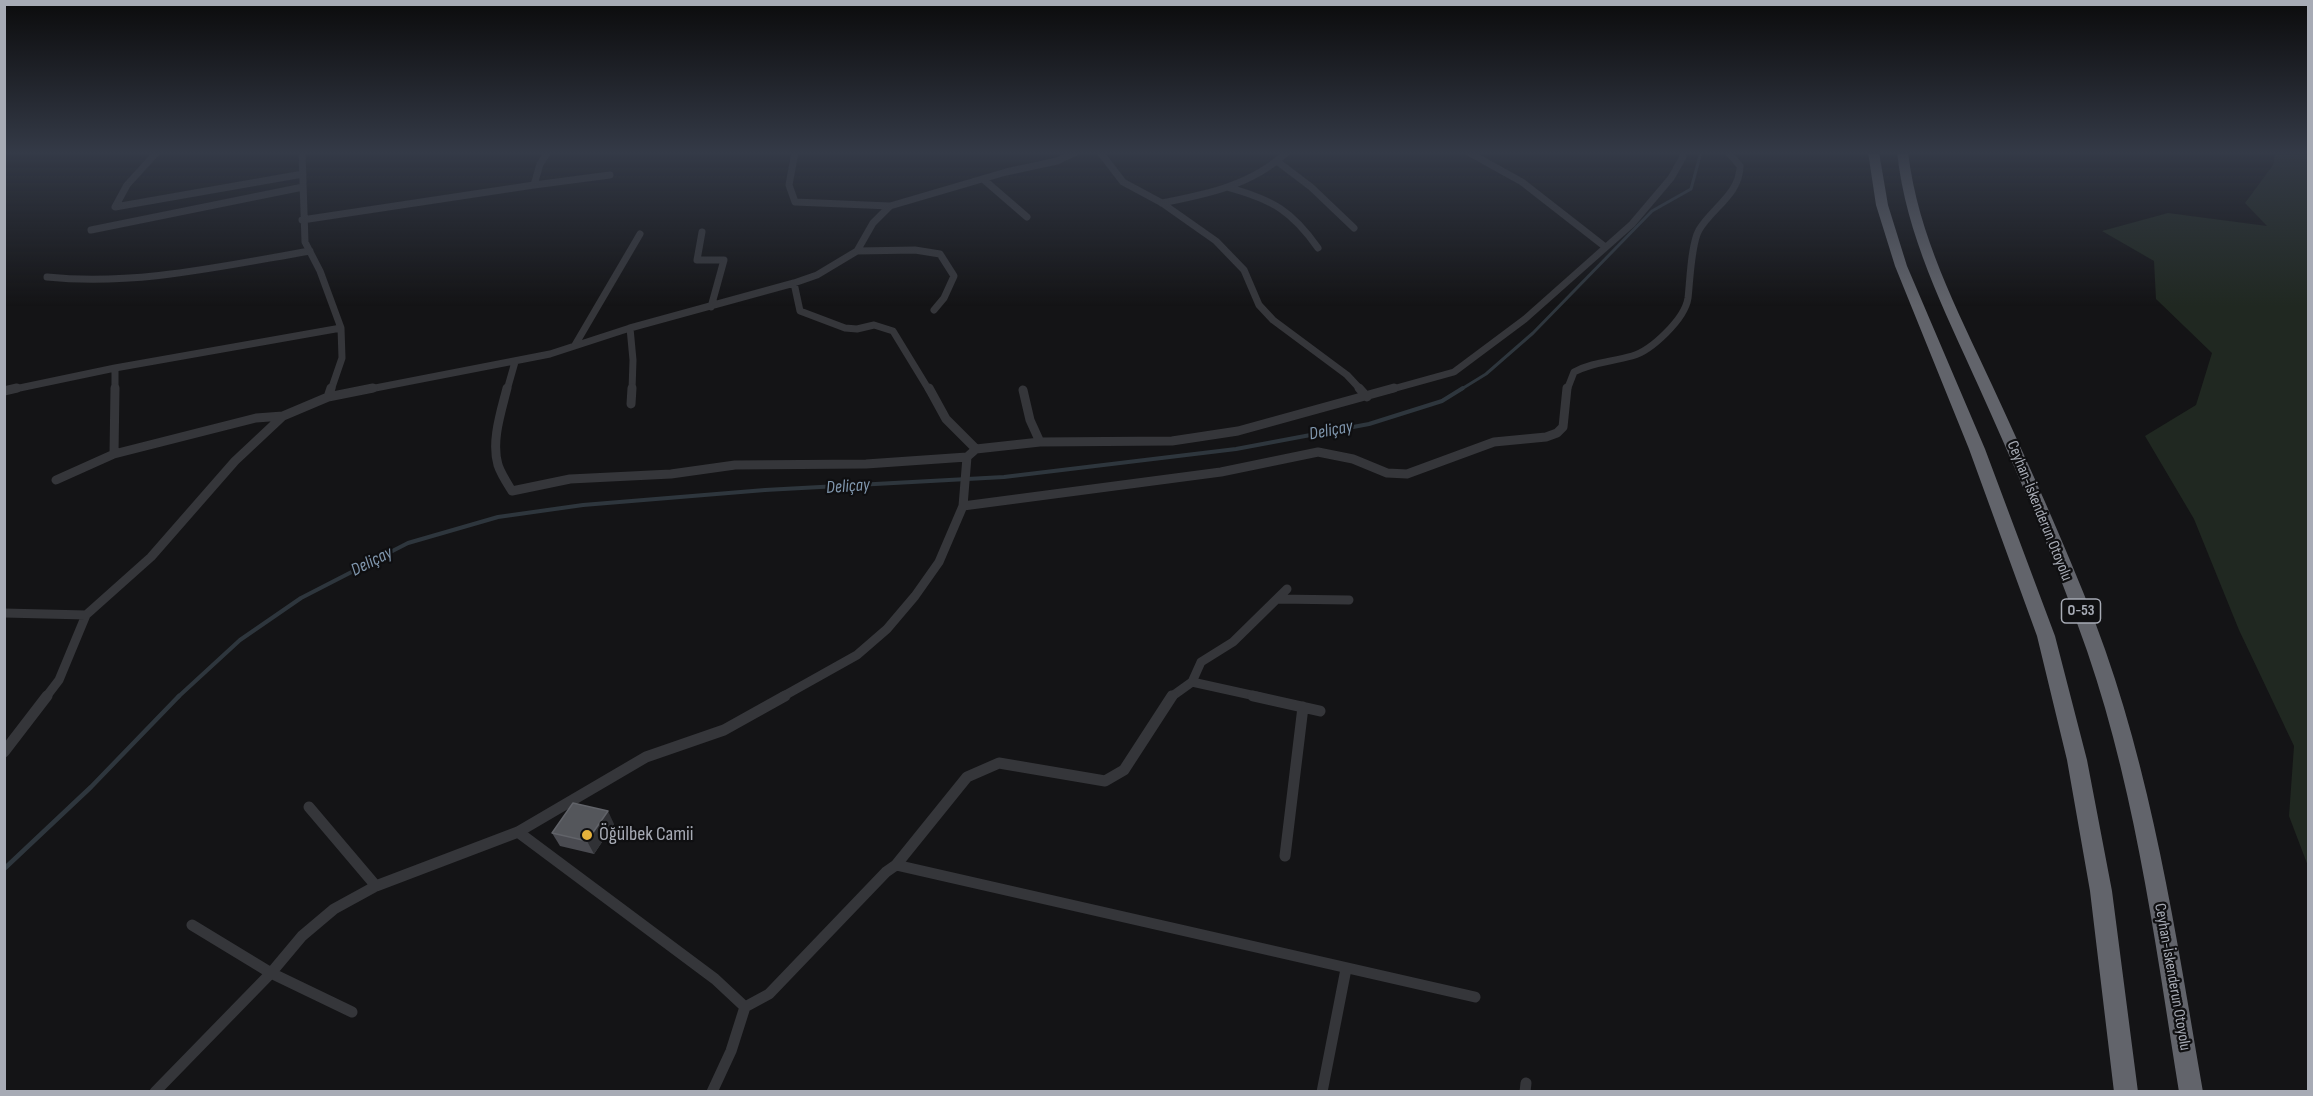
<!DOCTYPE html>
<meta charset="utf-8">
<style>
body{margin:0}
#map{position:relative;width:2313px;height:1096px;overflow:hidden;background:#141416;font-family:"Sofia Sans Condensed",sans-serif}
canvas{display:block}
.frame{position:absolute;inset:0;border:6px solid #a7abb5;pointer-events:none}
</style>
<div id="map">
<canvas width="2313" height="1096"></canvas>
<div class="frame"></div>
</div>
<script>
const g = document.querySelector('canvas').getContext('2d');
g.lineJoin = 'round';
function paint(path, color) { g.fillStyle = color; g.fill(path, 'evenodd'); }
function trace(path, color, width, dash) { g.strokeStyle = color; g.lineWidth = width; g.lineCap = dash ? 'butt' : 'round'; g.setLineDash(dash || []); g.stroke(path); }
function label(font, color, halo, rows, align = 'center') {
  g.font = font + ' "Sofia Sans Condensed",sans-serif'; g.lineWidth = 4.5; g.setLineDash([]); g.textBaseline = 'middle'; g.strokeStyle = halo; g.fillStyle = color; for (const [text, x, y, turn = 0] of rows) {
    g.save(); g.translate(x, y); g.rotate((+turn || 0) * Math.PI / 180); g.textAlign = isNaN(turn) ? turn : align; if (halo) g.strokeText(text, 0, 0); g.fillText(text, 0, 0); g.restore();
  }
}
paint(new Path2D(`
 M2275,152H2308V866L2289,816L2294,746L2239,630L2194,519L2145,436L2196,405L2212,353L2156,299L2154,261L2102,231L2168,213L2267,226L2245,203L2273,165Z`), '#202821');
trace(new Path2D(`
 M1460,390L1486,374L1533,333L1652,211L1691,189L1701,152`), '#2e363d', 3);
trace(new Path2D(`
 M178,697L240,640L301,598L408,543L498,517L583,505L765,490L1004,477L1236,449L1369,424L1442,401L1463,388`), '#2e363d', 4);
trace(new Path2D(`
 M4,869L91,787L179,696`), '#2e363d', 4.5);
trace(new Path2D(`
 M157,152L127,185L115,207L303,174
 M302,152L305,242L320,271L341,328L342,358L331,390
 M795,152L789,185L795,202L890,206
 M1100,152L1123,182L1162,203L1216,241L1244,270L1259,305L1273,320L1347,375L1361,390
 M1468,152L1522,182L1604,246
 M1278,162L1311,187L1354,228
 M983,179L1027,217
 M534,185L610,175
 M1230,188C1273,200 1292,211 1318,248
 M1162,203C1208,194 1252,185 1287,152
 M302,220L534,185L540,164L548,152
 M91,230L303,187
 M702,232L697,260H724L711,307
 M857,251L915,250L940,254L954,276L944,298L934,310
 M47,277C136,286 222,266 310,251
 M794,283L800,311L845,328L857,329L874,325L893,331L929,390
 M630,328L633,360L632,390
 M575,345L640,234
 M10,390L115,368L341,328
 M115,390V368
 M365,390L550,354L630,328L794,283L817,275L857,251L873,223L890,206L1006,172L1057,161L1076,152
 M507,390L515,362
 M1389,390L1454,372L1525,319L1632,224L1671,178L1683,157L1682,152
 M1567,390L1574,372C1593,362 1611,362 1632,356C1651,351 1685,319 1688,298C1690,281 1691,244 1699,230C1712,208 1740,194 1740,166L1728,152`), '#35363a', 7);
trace(new Path2D(`
 M507,388C501,412 491,441 498,465C501,474 507,483 512,491L570,479L671,474L735,465L866,464L967,457
 M1359,388L1367,397
 M1023,390L1030,420L1040,442
 M4,391L17,388
 M328,397L331,388
 M631,404L632,388
 M976,449L1040,442L1172,441L1238,431L1394,388
 M114,454L115,388
 M56,480L114,454L256,418L283,416L328,397L373,388
 M963,506L1221,472L1318,452L1353,459L1387,473L1407,474L1494,442L1546,437L1557,433L1563,427L1567,388
 M1277,599L1349,600
 M4,613L86,615
 M46,697L59,680L86,615L151,557L235,461L283,416
 M782,697L857,655L887,629L915,596L939,562L963,506L967,457L976,449L946,419L929,388
 M1171,697L1192,682
 M1260,697L1192,682L1201,662L1233,642L1287,589`), '#35363a', 9);
trace(new Path2D(`
 M1253,696L1320,711
 M4,752L47,696
 M309,807L376,886
 M518,832L715,979L745,1007
 M1285,856L1303,707
 M896,865L1475,997
 M192,925L271,973L352,1012
 M155,1092L271,973L302,936L334,909L376,886L518,832L646,757L724,730L785,696
 M712,1092L731,1051L745,1007L769,994L886,872L896,865L967,777L999,763L1105,781L1124,770L1172,696
 M1322,1092L1346,969
 M1525,1092L1526,1083`), '#35363a', 11);
paint(new Path2D(`
 M1868,152H1879L1888,205L1907,266L1985,449L2055,636L2087,760L2112,891L2138,1092H2114L2090,891L2067,760L2037,636L1969,449L1895,266L1876,205Z
 M1897,152H1908C1918,236 1957,309 1992,385C2028,463 2064,542 2095,622C2152,772 2176,934 2203,1092H2179C2154,934 2133,772 2077,623C2048,542 2013,463 1978,385C1944,309 1906,236 1897,152Z`), '#62646b');
paint(new Path2D(`
 M614,824L594,854L560,846L552,833Z`), '#4a4b51');
paint(new Path2D(`
 M608,811L614,824L594,854L587,841Z`), '#303135');
const building = new Path2D(`
 M573,803L608,811L587,841L552,833Z`);
paint(building, '#54565b');
trace(building, '#616369', 1.5);
const sky = g.createLinearGradient(0, 0, 0, 306);
sky.addColorStop(0, '#0b0b0c');
sky.addColorStop(0.5, '#343a47');
sky.addColorStop(1, '#343a4700');
g.fillStyle = sky;
g.fillRect(0, 0, 2313, 306);
for (const [x, y, r, color] of [
 [587,835,6,"#e6b23c"]
]) { const dot = new Path2D(); dot.arc(x, y, r, 0, 2 * Math.PI); g.fillStyle = color; g.fill(dot); trace(dot, '#0f0f11', 2); }
for (const [x, y, w] of [
 [2081,611,39]
]) { const box = new Path2D(); box.roundRect(x - w / 2, y - 12, w, 24, 4.5); g.fillStyle = '#0f0f11'; g.fill(box); trace(box, '#a7abb5', 1.5); }
label('bold 15px', '#a7abb5', null, [
 ["O-53",2081,611]
]);
label('16px', '#a7abb5', '#0f0f11', [
 ["Ceyhan-İskenderun Otoyolu",2039,511,68],
 ["Ceyhan-İskenderun Otoyolu",2172,977,80]
]);
label('italic 18px', '#8097ae', '#0f0f11', [
 ["Deliçay",1331,431,-11],
 ["Deliçay",848,487,-4],
 ["Deliçay",372,562,-27]
]);
label('20px', '#a7abb5', '#0f0f11', [
 ["Öğülbek Camii",599,835]
], 'left');
</script>
